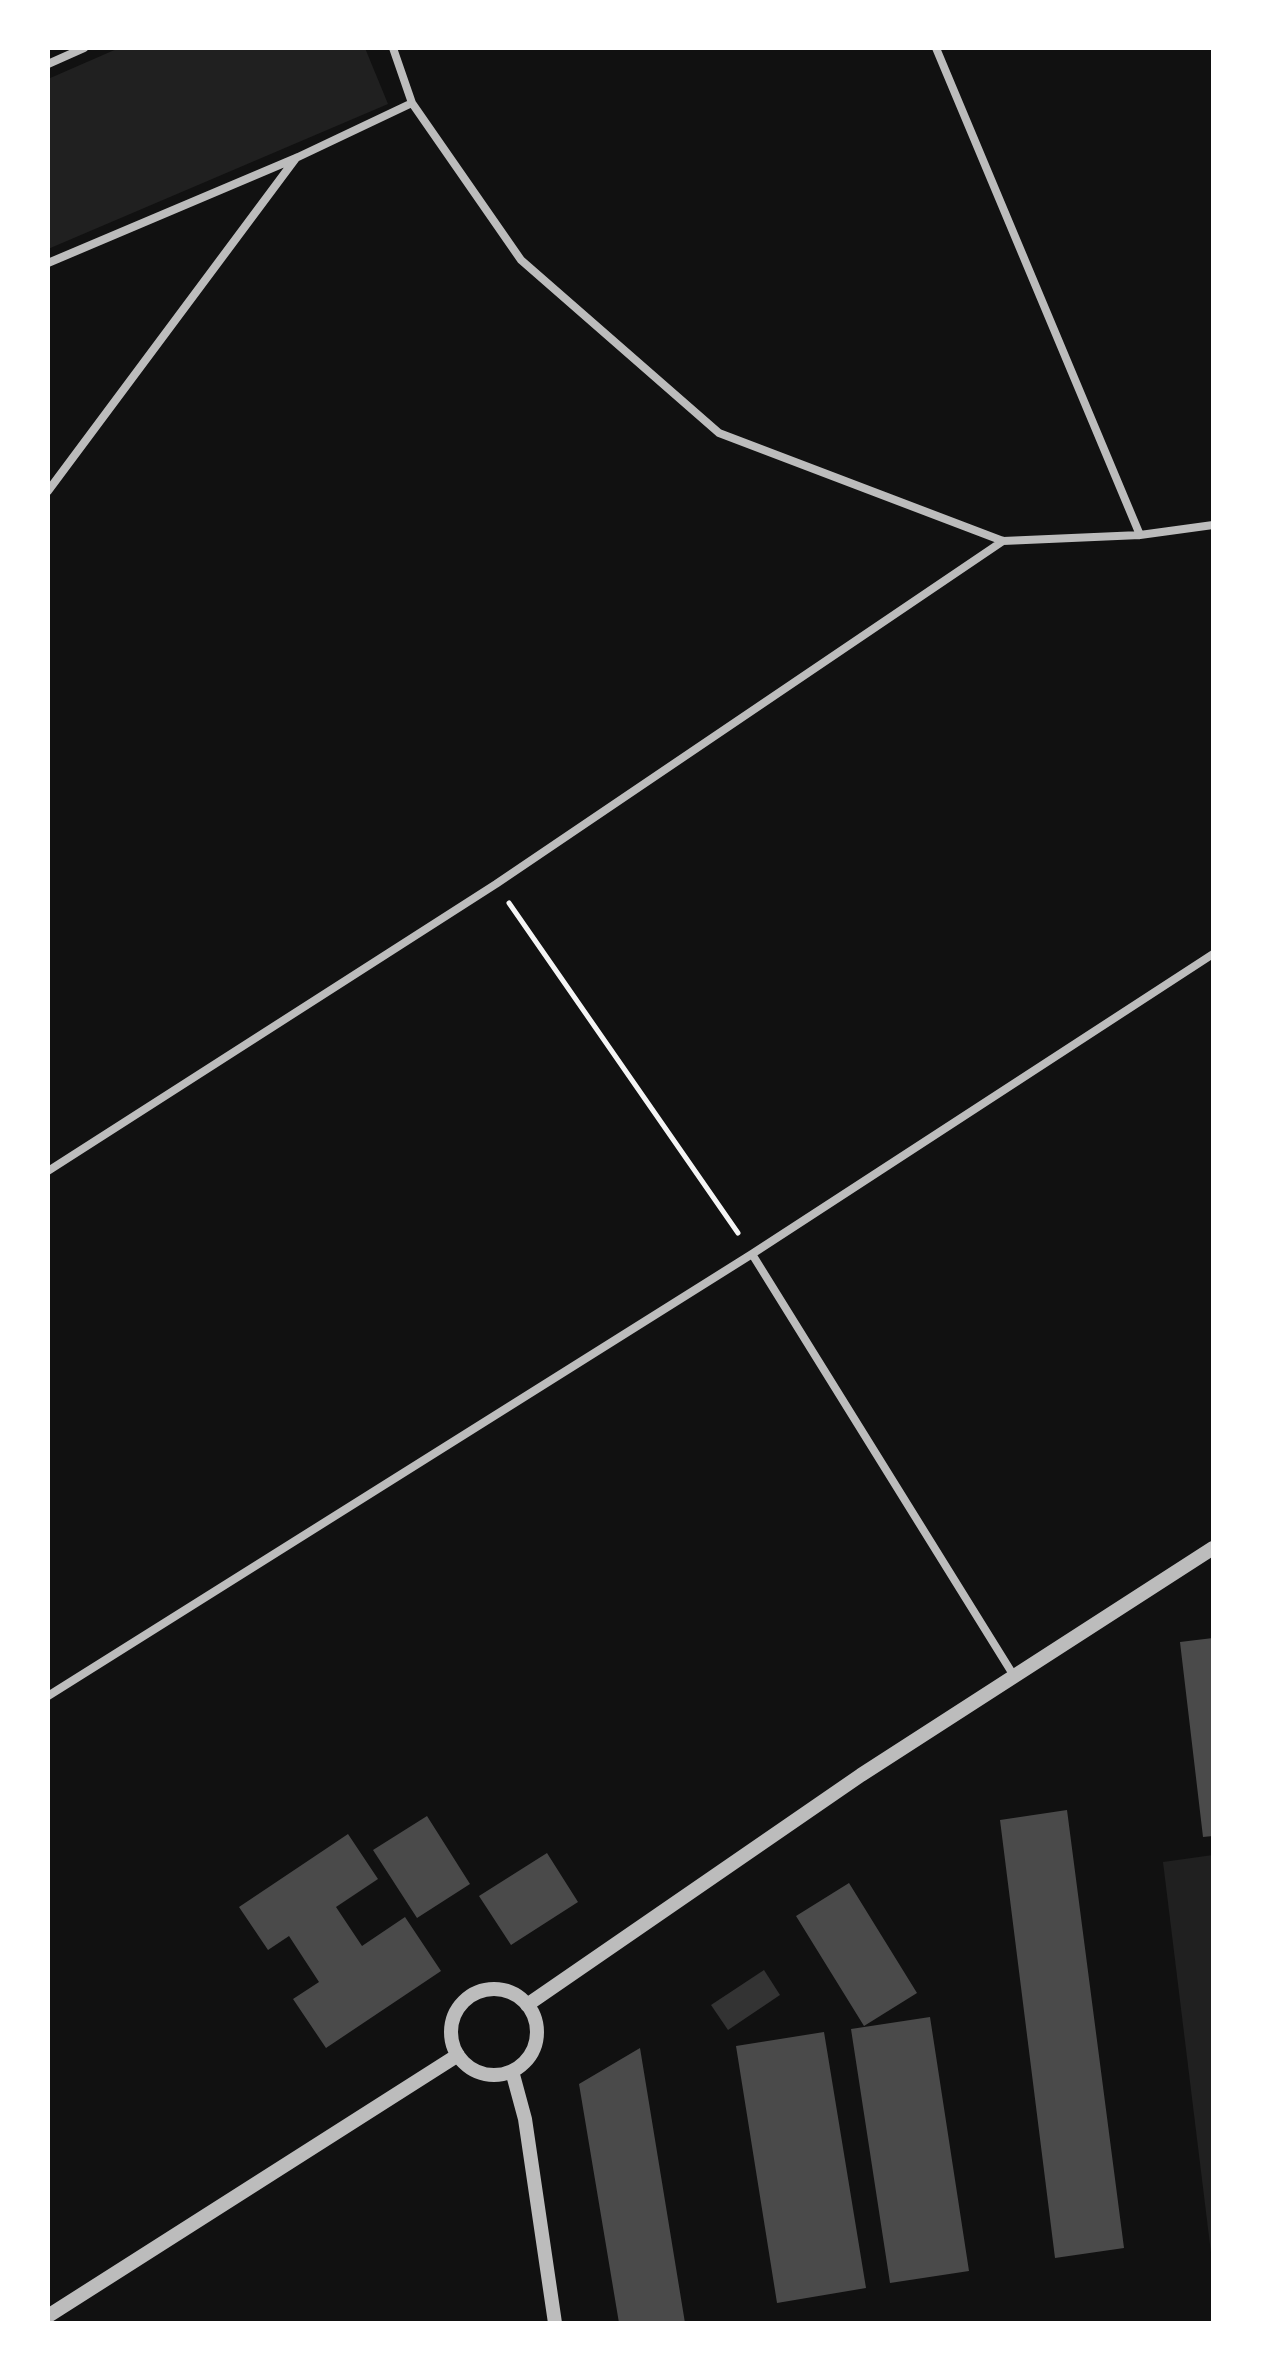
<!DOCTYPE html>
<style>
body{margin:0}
#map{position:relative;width:1261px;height:2371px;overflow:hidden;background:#111;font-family:"Asap Condensed",sans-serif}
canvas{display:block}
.frame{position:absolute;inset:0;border:50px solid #fff;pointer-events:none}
</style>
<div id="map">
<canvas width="1261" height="2371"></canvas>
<div class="frame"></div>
</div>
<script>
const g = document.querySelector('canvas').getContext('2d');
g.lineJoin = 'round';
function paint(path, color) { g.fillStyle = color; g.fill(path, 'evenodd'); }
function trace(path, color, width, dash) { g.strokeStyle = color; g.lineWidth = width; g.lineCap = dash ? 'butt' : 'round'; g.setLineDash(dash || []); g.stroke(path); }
paint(new Path2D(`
 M119,48H365L388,104L48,249V79Z
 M1213,1855V2269L1163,1862Z`), '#202020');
paint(new Path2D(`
 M764,1970L780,1995L728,2030L711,2005Z`), '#333');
paint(new Path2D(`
 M1213,1638V1836L1203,1837L1180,1642Z
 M1067,1810L1124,2248L1055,2258L1000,1820Z
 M427,1816L470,1884L417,1918L373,1850Z
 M348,1834L378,1879L336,1907L362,1946L405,1917L441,1971L326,2048L293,1999L319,1982L289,1936L268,1950L239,1907Z
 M547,1853L578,1902L511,1945L479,1896Z
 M849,1883L917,1993L864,2026L796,1916Z
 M930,2017L969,2271L890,2283L851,2029Z
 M824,2032L866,2288L777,2303L736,2046Z
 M640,2048L685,2323H619L579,2084Z`), '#4a4a4a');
trace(new Path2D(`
 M509,903L738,1233`), '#f5f5f5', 5);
trace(new Path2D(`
 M393,48L412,103L521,260L719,433L1003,541L1140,535L1213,525
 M936,48L1140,535
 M48,64L84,48
 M48,263L296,158L412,103
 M48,491L296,158
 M48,1171L496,884L1003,541
 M752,1254L1014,1676
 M48,1696L752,1254L1213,954`), '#bcbcbc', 8);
trace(new Path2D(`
 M451 2032a43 43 0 1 1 86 0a43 43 0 1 1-86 0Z
 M527,2005L861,1775L1213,1548
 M512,2071L525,2119L555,2323
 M48,2316L458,2055`), '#bcbcbc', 14);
</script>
